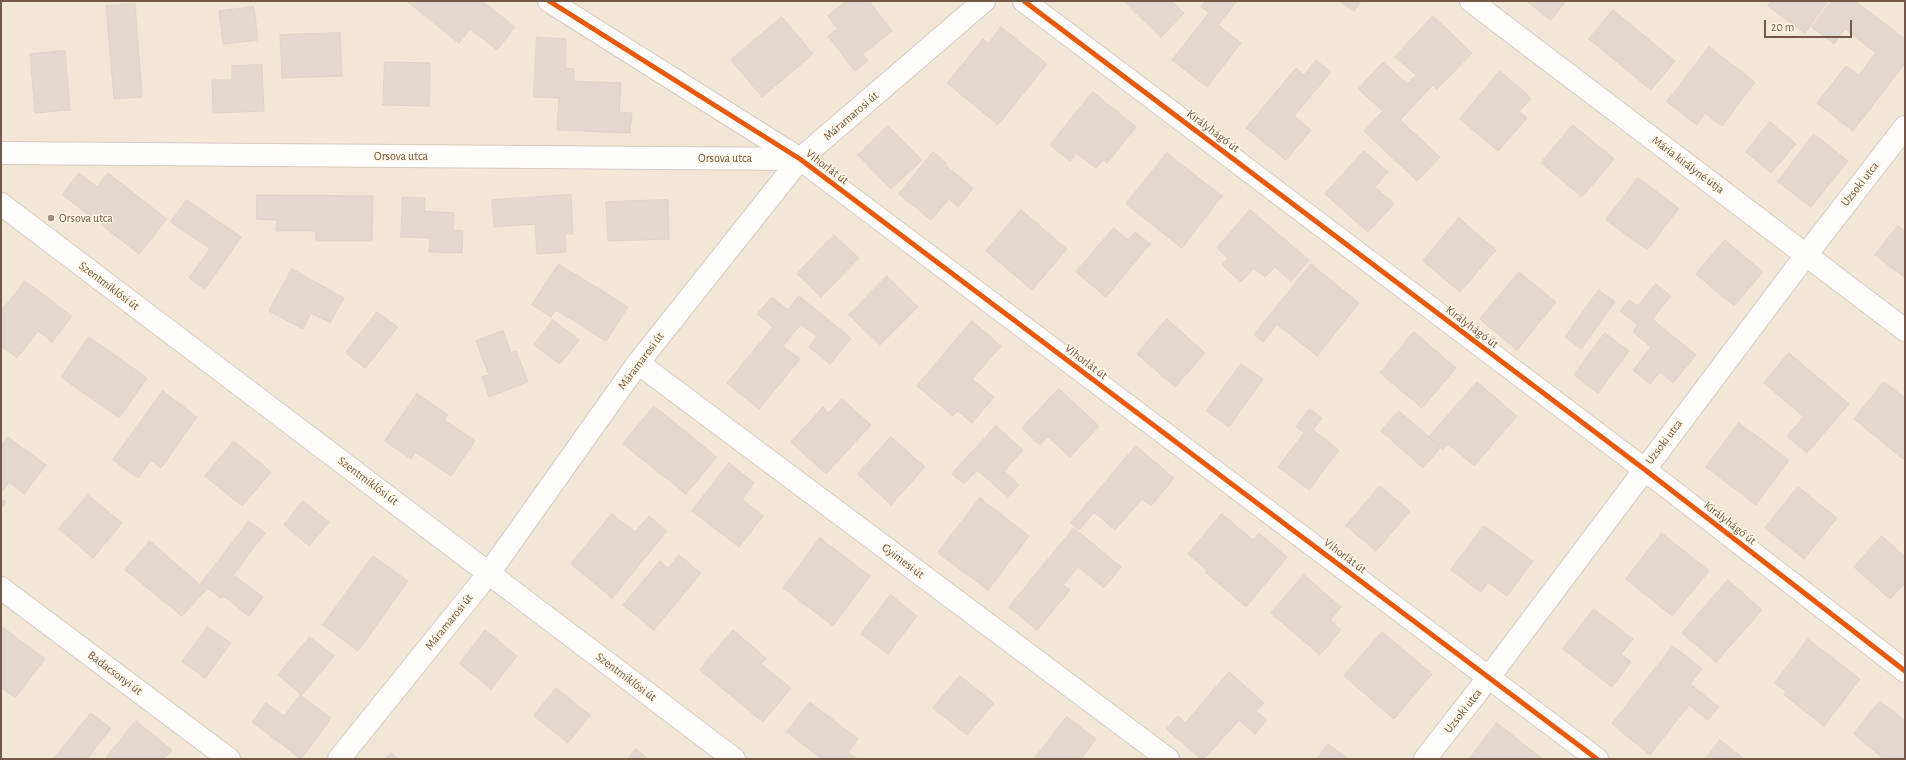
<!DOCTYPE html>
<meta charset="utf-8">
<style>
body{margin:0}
#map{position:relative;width:1906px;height:760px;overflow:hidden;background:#f6f0e6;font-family:"Alegreya Sans",sans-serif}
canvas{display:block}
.frame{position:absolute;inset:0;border:2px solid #735847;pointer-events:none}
.scale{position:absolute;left:1764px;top:20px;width:88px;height:18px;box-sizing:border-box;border:2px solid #735847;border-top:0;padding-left:5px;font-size:12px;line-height:14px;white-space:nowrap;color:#735847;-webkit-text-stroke:3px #fff6e6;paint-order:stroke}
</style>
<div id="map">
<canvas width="1906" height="760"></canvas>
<div class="frame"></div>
<div class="scale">20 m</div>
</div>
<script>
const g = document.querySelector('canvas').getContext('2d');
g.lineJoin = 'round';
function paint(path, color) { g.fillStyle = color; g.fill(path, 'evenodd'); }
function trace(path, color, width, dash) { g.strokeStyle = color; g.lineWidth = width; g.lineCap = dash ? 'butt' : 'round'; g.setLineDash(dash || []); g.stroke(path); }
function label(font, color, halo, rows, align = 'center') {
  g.font = font + ' "Alegreya Sans",sans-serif'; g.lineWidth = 3; g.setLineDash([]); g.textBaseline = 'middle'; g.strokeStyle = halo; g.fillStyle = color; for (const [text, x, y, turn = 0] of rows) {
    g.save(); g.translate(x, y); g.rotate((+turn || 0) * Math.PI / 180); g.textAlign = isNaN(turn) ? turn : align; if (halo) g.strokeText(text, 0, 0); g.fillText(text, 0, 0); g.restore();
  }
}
paint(new Path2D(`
 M1,1H1905V759H1Z`), '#f2e6d6');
const building = new Path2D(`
 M407,1H482L515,27L497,50L470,29L459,43Z
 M847,1H869L892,31L863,54L868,61L855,71L828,36L838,29L828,16Z
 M1124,1H1172L1184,13L1161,37Z
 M1206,1L1236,2L1218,25L1241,43L1207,87L1172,60L1209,13L1201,7Z
 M1340,1H1361L1354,11Z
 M1527,1H1566L1551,20Z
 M1771,1H1828L1805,33L1768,6Z
 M1832,1H1855L1905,39V63L1853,131L1817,103L1846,66L1859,75L1876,53L1845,29L1834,44L1812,27Z
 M135,4L142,97L114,99L106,6Z
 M254,7L258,40L223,44L219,11Z
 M1613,10L1675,61L1651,90L1589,39Z
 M1433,16L1472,53L1437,89L1433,85L1400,120L1440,157L1417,181L1364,131L1383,111L1358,89L1383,62L1407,84L1416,75L1395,57Z
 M782,17L813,54L762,97L731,60Z
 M1001,27L1047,64L998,125L947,83L983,39L988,44Z
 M340,33L342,76L282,78L280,35Z
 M537,37L566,39L565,68L574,69V81L621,83L619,112L632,113L630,133L557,130L559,98L534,97Z
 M1709,47L1755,82L1722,126L1705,113L1697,125L1667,102Z
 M65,51L70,110L35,113L30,54Z
 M1316,60L1331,72L1294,116L1311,130L1286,160L1246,128L1296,68L1304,75Z
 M385,62L430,63L429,106L383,105Z
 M262,65L264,111L213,113L212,80H232V66Z
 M1500,71L1531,98L1519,112L1527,118L1498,151L1460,119Z
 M1093,92L1136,127L1107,163L1103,160L1096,168L1076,153L1070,161L1050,145Z
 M1770,122L1796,144L1771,173L1746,152Z
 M1573,125L1614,159L1582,197L1541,163Z
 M888,126L922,160L891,189L858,155Z
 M1814,134L1848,161L1811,207L1778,182Z
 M1364,151L1388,172L1375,187L1394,204L1368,232L1325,194Z
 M933,152L947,163L945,165L973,188L958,207L949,199L931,220L899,194Z
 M1167,153L1222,196L1182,248L1126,204Z
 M79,173L97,187L108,173L167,219L139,254L63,195Z
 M1638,178L1679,208L1647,250L1606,220Z
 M257,195L373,196L372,241H316V231H276L277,220L257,219Z
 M571,195L573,234H565L566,252L537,254L535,224L494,227L492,200Z
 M403,197L425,198L424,211L454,213L453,230L463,231L462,253L429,252L430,238L401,237Z
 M187,200L241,237L205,289L189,278L210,249L171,222Z
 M668,200L669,239L608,241L606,202Z
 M1021,210L1067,249L1032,290L986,251Z
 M1250,210L1309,260L1291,281L1275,267L1265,277L1254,268L1241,282L1222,265L1228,258L1217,248Z
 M1459,218L1496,250L1460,292L1423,261Z
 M1898,226L1905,232V278L1875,255Z
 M1114,228L1128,240L1135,232L1150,244L1106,297L1076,272Z
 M834,235L859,258L821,297L797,274Z
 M1725,240L1763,272L1734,306L1696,274Z
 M559,264L628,307L606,341L556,310L551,317L532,305Z
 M1311,264L1359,303L1317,356L1277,324L1263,342L1254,335Z
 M292,269L344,298L330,323L311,313L303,329L269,311Z
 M1519,272L1556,302L1517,350L1480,319Z
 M887,276L918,307L880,345L849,315Z
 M25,281L72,316L52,342L38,331L17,358L1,346V312Z
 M1656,284L1671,296L1652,319L1696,355L1673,383L1660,372L1650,384L1633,370L1651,347L1633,332L1638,325L1620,311L1629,300L1637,306Z
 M1599,290L1615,302L1581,349L1565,337Z
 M799,296L851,338L830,364L809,347L817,337L801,324L783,346L800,359L759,409L727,383L773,327L757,314L772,297L788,310Z
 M377,312L398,327L365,368L346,353Z
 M1167,319L1205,353L1175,387L1137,354Z
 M553,320L579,340L560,364L534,345Z
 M972,321L1001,346L972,379L994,397L972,423L958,411L953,416L917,386Z
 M503,331L511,353L516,351L528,382L489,397L482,377L489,375L476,341Z
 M1414,332L1456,368L1422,408L1380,373Z
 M1605,333L1629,351L1598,393L1574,375Z
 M89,337L147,378L119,418L61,377Z
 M1789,353L1849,404L1807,453L1787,436L1804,417L1764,383Z
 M1241,364L1263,379L1229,427L1207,411Z
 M1477,382L1517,416L1474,466L1448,444L1443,449L1429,437Z
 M1884,382L1905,398V456L1903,459L1854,419Z
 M1059,389L1099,426L1070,457L1048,437L1040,445L1022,428Z
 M163,391L197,417L161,468L151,460L138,478L113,460Z
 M417,394L448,415L444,420L475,441L451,476L415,452L411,459L385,441Z
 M842,399L871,425L826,474L791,442L823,407L828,413Z
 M654,406L717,457L686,494L623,444Z
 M1310,409L1322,418L1313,430L1339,450L1309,490L1278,467L1304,433L1296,427Z
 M1399,411L1441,447L1423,468L1381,431Z
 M1739,423L1789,460L1756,505L1706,467Z
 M996,426L1023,450L1004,471L1019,485L1008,497L977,470L964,484L952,474Z
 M8,437L46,465L24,494L9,482L1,493V446Z
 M891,437L925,467L891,505L858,474Z
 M234,441L271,472L242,506L205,476Z
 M1136,446L1174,478L1151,506L1142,499L1115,530L1094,512L1079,530L1071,523Z
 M729,463L754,483L742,499L763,516L739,547L692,511Z
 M1380,486L1410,511L1376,551L1346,526Z
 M1798,487L1837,518L1804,559L1765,528Z
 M88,495L122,523L93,558L59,529Z
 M980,498L1029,536L988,590L938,553Z
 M1,499L6,502L1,509Z
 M303,501L329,522L309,546L284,525Z
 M612,514L635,532L649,516L667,531L612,598L571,564Z
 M1222,514L1253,540L1259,533L1287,557L1246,607L1205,572L1207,570L1188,554Z
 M249,521L265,533L233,575L263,597L249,616L223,596L221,598L201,584Z
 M1484,526L1533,561L1507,596L1488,582L1481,592L1451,570Z
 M1074,528L1121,567L1104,588L1078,567L1063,585L1070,590L1037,630L1009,607Z
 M1662,533L1709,571L1672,616L1626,579Z
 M1882,536L1905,557V583L1890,599L1854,567Z
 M820,538L870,576L833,626L783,588Z
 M150,541L206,590L182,616L125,570Z
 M679,555L701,573L654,630L623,605L660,561L668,568Z
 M373,556L408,581L358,651L323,625Z
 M1304,575L1341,607L1330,620L1341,630L1320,655L1271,613Z
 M1728,580L1762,610L1716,662L1682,633Z
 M891,595L917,616L888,654L861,634Z
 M1594,609L1633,639L1621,654L1631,662L1612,687L1563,649Z
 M1,626L45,659L15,698L1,687Z
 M208,627L231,643L205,678L182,662Z
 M485,630L517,656L491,689L460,664Z
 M733,630L766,658L761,664L791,688L763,722L700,670Z
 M1382,632L1432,674L1394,719L1344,676Z
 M310,637L334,656L302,695L278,675Z
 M1808,639L1860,679L1824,726L1784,695L1786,691L1775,683Z
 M1673,646L1702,669L1690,684L1719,707L1708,720L1689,705L1650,755L1612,724Z
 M1229,672L1264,703L1256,711L1267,720L1255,734L1239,720L1204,759H1201L1166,729L1178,716L1185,723Z
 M960,676L994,703L967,735L933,708Z
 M556,688L590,715L568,743L534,716Z
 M300,695L331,718L301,759L252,722L266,703L284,716Z
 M1880,701L1905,721V759H1884L1854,734Z
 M810,702L858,739L843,759H822L787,732Z
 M91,713L111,728L87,759H54Z
 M1067,717L1096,739L1081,759H1034Z
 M136,721L172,750L164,759H105Z
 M1497,723L1541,758V759L1470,758Z
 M1720,740L1744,759H1706Z
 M1328,744L1348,759H1317Z
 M636,749L648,759H628Z
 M391,753L398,759H386Z
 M849,753L858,759H845Z`);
paint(building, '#e2d8ce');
trace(building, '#dfd3c8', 1);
const street = new Path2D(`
 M549,1L800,159L1597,759
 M1024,1L1644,469L1905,671
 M1471,1L1905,330
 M1,153L800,159
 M638,363L1168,759
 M1,588L229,759
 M339,759L489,573L638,363L800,159L984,1
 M1425,759L1489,677L1806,255L1905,127`);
const secondary = new Path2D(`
 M1,204L734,759`);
trace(street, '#d5cbc1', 24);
trace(secondary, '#d7cdc3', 24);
trace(street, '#fefdfb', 22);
trace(secondary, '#fefdfb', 22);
trace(new Path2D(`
 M549,1L800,159L1597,759
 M1024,1L1644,469L1905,671`), '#e8590c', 5);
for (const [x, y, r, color] of [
 [51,218,4,"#a18d7f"]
]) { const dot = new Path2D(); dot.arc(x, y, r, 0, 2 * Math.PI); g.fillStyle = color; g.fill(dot); trace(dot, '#fff6e6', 1.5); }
label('12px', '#735847', '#fff6e6', [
 ["Máramarosi út",851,116,-41],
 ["Királyhágó út",1213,131,37],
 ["Orsova utca",401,156],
 ["Orsova utca",725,158],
 ["Mária királyné útja",1688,165,37],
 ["Vihorlát út",827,167,37],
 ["Uzsoki utca",1860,184,-52],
 ["Szentmiklósi út",109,286,37],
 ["Királyhágó út",1472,327,37],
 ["Máramarosi út",641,361,-53],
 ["Vihorlát út",1086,362,37],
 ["Uzsoki utca",1664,442,-53],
 ["Szentmiklósi út",368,481,37],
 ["Királyhágó út",1730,523,38],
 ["Vihorlát út",1345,556,37],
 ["Gyimesi út",903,561,37],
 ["Máramarosi út",449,622,-51],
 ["Badacsonyi út",115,673,37],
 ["Szentmiklósi út",626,677,37],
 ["Uzsoki utca",1463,711,-52]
]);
label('12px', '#735847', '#fff6e6', [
 ["Orsova utca",59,218]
], 'left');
</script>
